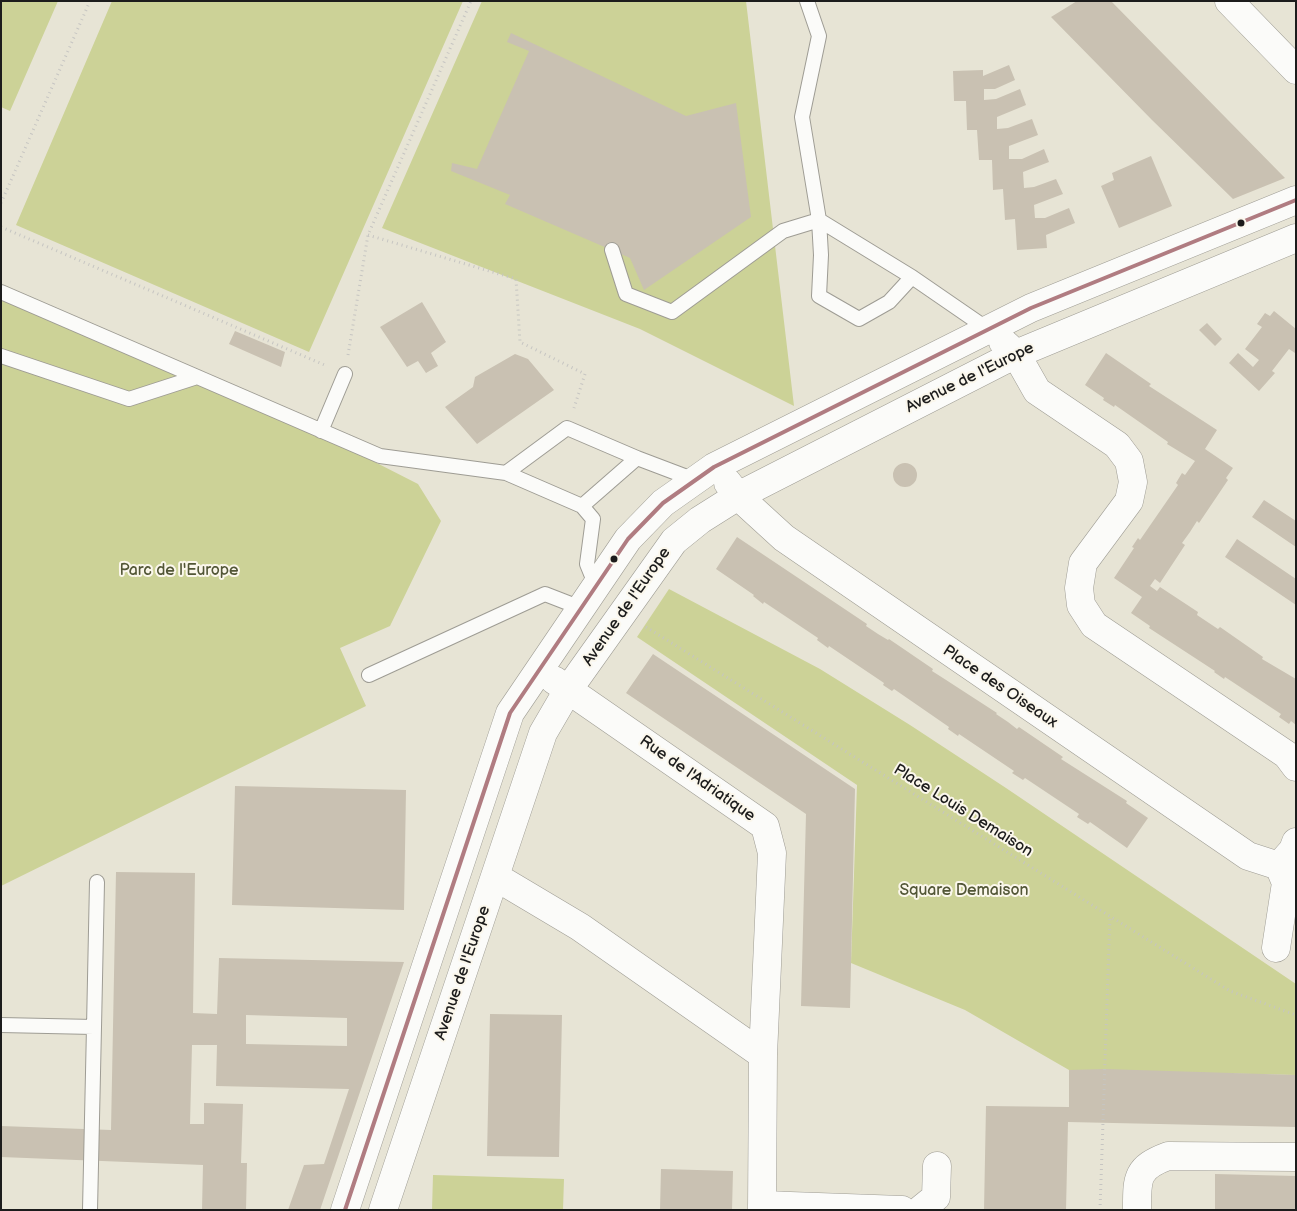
<!DOCTYPE html>
<style>
body{margin:0}
#map{position:relative;width:1297px;height:1211px;overflow:hidden;background:#e7e4d5;font-family:"Balsamiq Sans",sans-serif}
canvas{display:block}
.frame{position:absolute;inset:0;border:2px solid #1c1c1c;pointer-events:none}
</style>
<div id="map">
<canvas width="1297" height="1211"></canvas>
<div class="frame"></div>
</div>
<script>
const g = document.querySelector('canvas').getContext('2d');
g.lineJoin = 'round';
function paint(path, color) { g.fillStyle = color; g.fill(path, 'evenodd'); }
function trace(path, color, width, dash) { g.strokeStyle = color; g.lineWidth = width; g.lineCap = dash ? 'butt' : 'round'; g.setLineDash(dash || []); g.stroke(path); }
function label(font, color, halo, rows, align = 'center') {
  g.font = font + ' "Balsamiq Sans",sans-serif'; g.lineWidth = 4; g.setLineDash([]); g.textBaseline = 'middle'; g.strokeStyle = halo; g.fillStyle = color; for (const [text, x, y, turn = 0] of rows) {
    g.save(); g.translate(x, y); g.rotate((+turn || 0) * Math.PI / 180); g.textAlign = isNaN(turn) ? turn : align; if (halo) g.strokeText(text, 0, 0); g.fillText(text, 0, 0); g.restore();
  }
}
paint(new Path2D(`
 M1,1H58L10,111L1,107Z
 M112,1H463L309,352L16,225Z
 M482,1H746L794,406L640,329L382,228Z
 M1,298L363,456L418,484L441,521L390,626L340,648L366,706L1,886Z
 M669,589L820,669L910,725L1006,788L1296,984V1075L1069,1070L965,1010L851,963L857,785L637,637Z
 M433,1175L564,1179L563,1210H432Z`), '#ccd297');
paint(new Path2D(`
 M1077,1H1111L1285,178L1233,199L1152,120L1051,17Z
 M511,33L686,116L736,103L751,217L644,290L630,258L505,204L510,195L451,171L452,163L477,169L529,51L507,42Z
 M1009,65L1015,80L995,89H984V100L996,99L1020,89L1026,105L997,117V129L1008,128L1032,119L1038,135L1009,146V159H1022L1044,149L1049,162L1023,172L1024,188L1034,187L1056,179L1063,194L1034,205L1035,218H1045L1069,208L1075,223L1046,235L1047,248L1017,250L1015,219L1005,220L1003,189L993,190L992,160H979L977,130H967L966,101H954L953,71L983,70V76Z
 M1151,156L1172,206L1119,228L1101,186L1114,180L1112,173Z
 M422,302L446,342L431,353L438,366L426,373L418,361L407,367L380,327Z
 M1274,311L1296,329V351L1295,353L1289,349L1272,371L1275,373L1259,391L1229,363L1238,353L1253,367L1259,360L1245,349L1262,327L1257,324L1265,313L1270,316Z
 M1207,323L1222,339L1215,346L1199,330Z
 M235,331L285,352L281,367L229,344Z
 M1106,353L1151,384L1149,386L1217,430L1205,449L1233,468L1226,478L1228,480L1199,523L1197,521L1190,532L1182,543L1185,545L1160,583L1155,579L1150,586L1157,591L1160,587L1198,612L1197,615L1218,629L1220,627L1263,657L1262,659L1296,679V725L1291,721L1289,724L1279,717L1281,714L1225,677L1224,679L1214,672L1215,671L1149,628L1150,626L1131,613L1142,597L1114,578L1134,548L1132,547L1138,538L1140,540L1178,485L1176,483L1182,473L1185,475L1195,461L1167,444L1168,442L1115,405L1114,407L1103,400L1104,398L1085,385Z
 M515,354L528,359L554,390L477,444L445,407L473,387L475,377Z
 M893 475a12 12 0 1 1 24 0a12 12 0 1 1-24 0Z
 M1264,500L1296,521V547L1252,517Z
 M737,537L867,624L866,626L878,634L888,640L889,639L933,669L932,671L943,678L997,713L996,714L1008,722L1017,729L1019,727L1063,757L1061,759L1127,801L1126,803L1148,818L1127,848L1090,822L1088,824L1077,817L1079,814L1025,778L1023,780L1012,773L1014,771L959,734L958,736L948,729L949,727L894,689L892,691L883,685L884,683L829,646L828,648L817,640L818,638L764,602L763,604L753,596L754,595L716,569Z
 M1237,539L1296,579V605L1225,557Z
 M653,654L855,789L850,1008L801,1006L806,814L626,693Z
 M235,786L406,790L404,910L232,905Z
 M116,872L195,873L193,1013L217,1014L219,958L404,962L320,1210H288L304,1165L324,1164L349,1089L216,1086L217,1045H192L190,1124H204V1103L243,1104L241,1163H247L246,1210H202L203,1165L1,1157V1126L111,1130ZM246,1015L347,1018V1046L246,1044Z
 M490,1014L562,1015L559,1157L487,1156Z
 M1105,1069L1296,1075V1127L1068,1122L1066,1210H984L986,1106L1069,1107V1070Z
 M661,1169L733,1171L732,1210H660Z
 M1215,1174L1296,1176V1210H1215Z`), '#c9c1b2');
const lane = new Path2D(`
 M807,1L819,36L802,117L819,220L912,277L989,330
 M612,250L626,294L672,312L783,231L819,220L821,255L819,296L859,319L889,302L912,277
 M1,292L380,456L506,473
 M1,356L129,399L197,377
 M321,431L345,374
 M637,458L567,428L506,473L582,506L637,458L695,480
 M582,506L593,519L587,564L596,586
 M369,675L545,594L581,608
 M1,1025L94,1027L90,1210
 M94,1027L97,882`);
const street = new Path2D(`
 M1229,1L1296,70
 M1003,342L1016,354L1037,391L1117,445L1129,461L1133,482L1129,501L1083,563L1079,588L1081,605L1094,625L1287,755L1296,767
 M728,483L738,496L784,538L1248,856L1279,866L1293,850L1296,842
 M554,680L765,826L772,853L763,1055L762,1210
 M496,877L580,927L763,1055
 M1276,948L1286,883L1279,866
 M762,1205L902,1210
 M345,1210L510,713L628,539L663,503L714,467L1031,308L1296,200
 M383,1210L543,733L568,690L674,541L700,520L738,496L1016,354L1296,238
 M920,1210L936,1197L937,1166
 M1137,1210C1137,1178 1136,1168 1168,1156L1296,1157`);
trace(lane, '#9e9c94', 16);
trace(street, '#9e9c94', 29);
trace(new Path2D(`
 M1,203L90,1
 M1,227L327,366
 M368,235L516,279L520,342L585,374L574,408
 M348,355L368,235L471,1
 M646,627L1230,991L1296,1015
 M1100,1210L1110,916`), '#c6c5c2', 3, [1, 4]);
trace(lane, '#fbfbf9', 14);
trace(street, '#fbfbf9', 28);
trace(new Path2D(`
 M345,1210L510,713L628,539L663,503L714,467L1031,308L1296,200`), '#b07c81', 4);
for (const [x, y, r, color] of [
 [1241,223,4.5,"#1c1c1c"],
 [614,559,4.5,"#1c1c1c"]
]) { const dot = new Path2D(); dot.arc(x, y, r, 0, 2 * Math.PI); g.fillStyle = color; g.fill(dot); trace(dot, '#fbf7ec', 2); }
label('16px', '#1c1c1c', '#fbf7ec', [
 ["Avenue de l'Europe",970,378,-26],
 ["Avenue de l'Europe",627,607,-55],
 ["Place des Oiseaux",1000,687,34],
 ["Rue de l'Adriatique",697,779,35],
 ["Place Louis Demaison",963,811,32],
 ["Avenue de l'Europe",463,973,-71]
]);
label('16px', '#525636', '#fbf7ec', [
 ["Parc de l'Europe",179,571],
 ["Square Demaison",964,891]
]);
</script>
